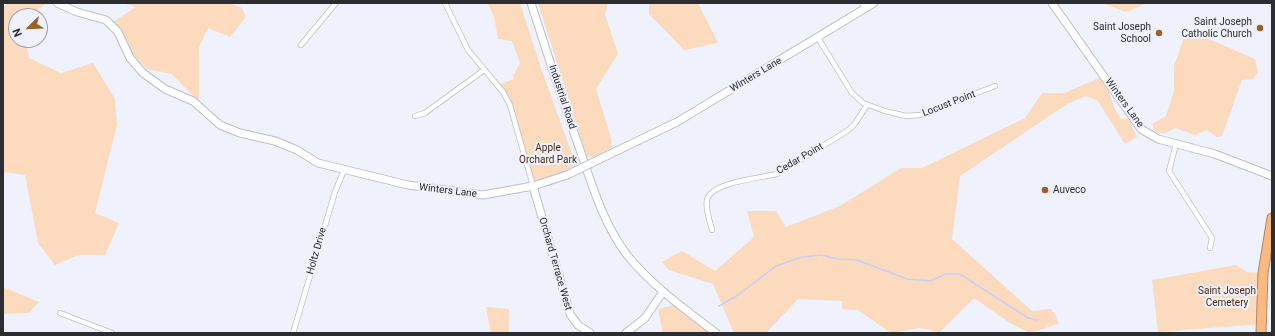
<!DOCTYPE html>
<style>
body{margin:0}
#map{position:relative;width:1275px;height:336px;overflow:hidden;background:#eff2fd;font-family:Roboto,sans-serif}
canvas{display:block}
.frame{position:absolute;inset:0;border:4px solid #2b2d32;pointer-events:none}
.north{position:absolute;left:8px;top:8px;width:40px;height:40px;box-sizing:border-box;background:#eff2fd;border:1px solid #a1a3ac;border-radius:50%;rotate:247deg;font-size:11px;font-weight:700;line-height:16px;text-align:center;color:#2b2d32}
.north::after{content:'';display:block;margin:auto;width:14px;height:18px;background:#9e6124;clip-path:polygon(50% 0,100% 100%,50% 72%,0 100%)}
</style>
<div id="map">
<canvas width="1275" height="336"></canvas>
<div class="frame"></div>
<div class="north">N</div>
</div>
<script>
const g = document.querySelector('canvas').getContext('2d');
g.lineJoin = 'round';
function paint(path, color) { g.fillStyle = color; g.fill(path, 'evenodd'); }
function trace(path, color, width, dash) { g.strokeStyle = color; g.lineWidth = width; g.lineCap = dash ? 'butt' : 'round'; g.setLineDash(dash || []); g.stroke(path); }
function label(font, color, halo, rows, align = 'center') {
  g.font = font + ' Roboto,sans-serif'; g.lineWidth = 4; g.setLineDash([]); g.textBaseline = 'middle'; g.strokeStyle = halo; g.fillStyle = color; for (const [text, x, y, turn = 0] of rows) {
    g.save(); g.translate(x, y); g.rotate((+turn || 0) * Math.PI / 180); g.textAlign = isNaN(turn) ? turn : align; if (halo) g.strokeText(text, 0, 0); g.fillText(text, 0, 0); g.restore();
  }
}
paint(new Path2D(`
 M8,3H47L29,16H16V40H26L29,58L61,73L93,63L115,99L117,125L95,213L119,223L105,255H78L55,265L38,243L25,175L3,172V7Z
 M122,3H230L242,8L246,17L230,37L208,28L199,47V102L172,74L147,69L133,55L113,22L136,7Z
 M487,3H520L541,68L577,168L533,186L513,113L498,85L514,79L513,76L520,63L512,41L498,39L494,16Z
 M538,3H608L605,14L618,54L596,89L612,141L611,154L602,158L587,157Z
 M649,3H698L718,43L684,50L649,14Z
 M1102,3H1148L1126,12Z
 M1186,32L1210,35L1209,39L1255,59L1258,72L1253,79L1242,80L1222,136L1217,137L1207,130L1195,135L1175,128L1166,133L1155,132L1152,124L1166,116L1174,91V66Z
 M1104,76L1114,107L1121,119L1128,118L1137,137L1125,144L1098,101L1086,96L1067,104L960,176L952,239L1032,311L1051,309L1056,316L1058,324L1030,333L1010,323L974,298L940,332L919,328L891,333L858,310L842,309V301L798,299L766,333H734L713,284L669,270L662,262L682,251L715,271L754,237L747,211H776L786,227L840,206L901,168H922L1025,118L1042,93H1064Z
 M1236,265L1247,272L1263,273L1261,324L1158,332L1152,280Z
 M3,287L39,302L28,313L3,314Z
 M678,304L716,333H663L658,309Z
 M486,307L509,309V333H491Z`), '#fbdabd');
trace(new Path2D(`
 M719,306L738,295L776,266L802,257L821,255L838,259L857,260L907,279L930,281L946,274H960L1028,318L1037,320`), '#c7d1f7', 1.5);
const street = new Path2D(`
 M445,3L468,50L503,92L510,105L533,186
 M862,3L865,8
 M818,38L852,93L863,103L885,111L906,116L920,115L995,86
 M301,45L336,3
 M415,116L425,113L484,70
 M1176,144L1169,171L1212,238L1210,248
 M712,230C710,221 705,209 707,200C711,182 761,178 777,174L782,171L847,131L854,125L867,105
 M60,313L112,333
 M293,333L335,192L344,170`);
const secondary = new Path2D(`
 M57,3L77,12L106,20L118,32L130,58L143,73L165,89L193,101L220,125L240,133L275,141L297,150L318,163L408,185L483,195L533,186L567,175
 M531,3C546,51 562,99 579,147C592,185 603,223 627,255C652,286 685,309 716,333
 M1052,3L1141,129L1158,139L1215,154L1272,176
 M602,158L677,122L874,3
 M533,186L570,314L578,325L590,333
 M626,333L645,318L663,292`);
const highway = new Path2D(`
 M1261,333L1263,273L1272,218`);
trace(street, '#bbbfcc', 6);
trace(secondary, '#bbbfcc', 9);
trace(highway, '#b18865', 11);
trace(street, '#fff', 4.5);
trace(secondary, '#fff', 7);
trace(highway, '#f9b981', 9);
const secondaryBridge = new Path2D(`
 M567,175L602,158`);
trace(secondaryBridge, '#bbbfcc', 9, []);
trace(secondaryBridge, '#fff', 7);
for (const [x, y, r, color] of [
 [1260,28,4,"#9e6124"],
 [1159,33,4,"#9e6124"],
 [1045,190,4,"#9e6124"]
]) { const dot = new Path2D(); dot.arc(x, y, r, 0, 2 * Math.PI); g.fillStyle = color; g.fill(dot); trace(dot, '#eff2fd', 1.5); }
label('10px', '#2b2d32', '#eff2fd', [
 ["Saint Joseph",1252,22],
 ["Catholic Church",1252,34],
 ["Saint Joseph",1151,27],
 ["School",1151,39],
 ["Auveco",1053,190,"left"]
], 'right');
label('10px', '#2b2d32', '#eff2fd', [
 ["Winters Lane",756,75,-31],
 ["Industrial Road",562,97,72],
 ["Winters Lane",1124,103,54],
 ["Locust Point",949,104,-21],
 ["Cedar Point",800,159,-30],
 ["Winters Lane",448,191,7],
 ["Holtz Drive",317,251,-74],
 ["Orchard Terrace West",555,264,74]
]);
label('10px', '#482b10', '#eff2fd', [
 ["Apple",548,148],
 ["Orchard Park",548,160],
 ["Saint Joseph",1227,291],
 ["Cemetery",1227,303]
]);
</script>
